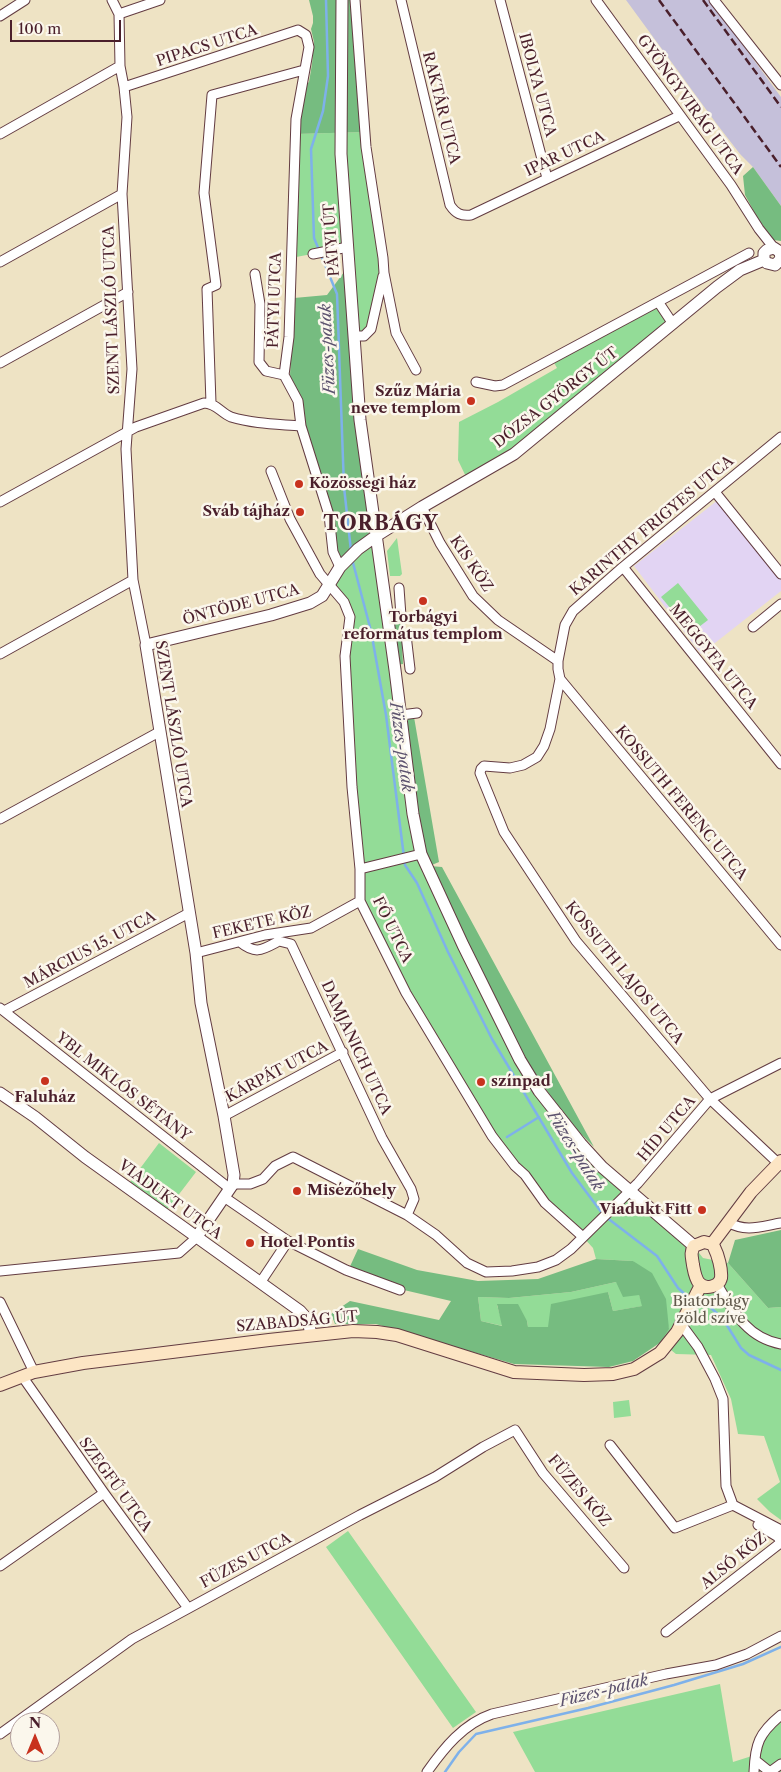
<!DOCTYPE html>
<meta charset="utf-8">
<style>
body{margin:0}
#map{position:relative;width:781px;height:1772px;overflow:hidden;background:#eee3c4;font-family:"Libre Caslon Text",serif}
canvas{display:block}
.north{position:absolute;left:10px;top:1712px;width:50px;height:50px;box-sizing:border-box;background:#fbf7ec;border:1px solid #b4a19f;border-radius:50%;rotate:0deg;font-size:14px;font-weight:700;line-height:20px;text-align:center;color:#4a1f2b}
.north::after{content:'';display:block;margin:auto;width:18px;height:22px;background:#c8321e;clip-path:polygon(50% 0,100% 100%,50% 72%,0 100%)}
.scale{position:absolute;left:10px;top:20px;width:111px;height:22px;box-sizing:border-box;border:2px solid #4a1f2b;border-top:0;padding-left:6px;font-size:15px;line-height:18px;white-space:nowrap;color:#4a1f2b;-webkit-text-stroke:4px #fbf7ec;paint-order:stroke}
</style>
<div id="map">
<canvas width="781" height="1772"></canvas>
<div class="north">N</div>
<div class="scale">100 m</div>
</div>
<script>
const g = document.querySelector('canvas').getContext('2d');
g.lineJoin = 'round';
function paint(path, color) { g.fillStyle = color; g.fill(path, 'evenodd'); }
function trace(path, color, width, dash) { g.strokeStyle = color; g.lineWidth = width; g.lineCap = dash ? 'butt' : 'round'; g.setLineDash(dash || []); g.stroke(path); }
function label(font, color, halo, rows, align = 'center') {
  g.font = font + ' "Libre Caslon Text",serif'; g.lineWidth = 5; g.setLineDash([]); g.textBaseline = 'middle'; g.strokeStyle = halo; g.fillStyle = color; for (const [text, x, y, turn = 0] of rows) {
    g.save(); g.translate(x, y); g.rotate((+turn || 0) * Math.PI / 180); g.textAlign = isNaN(turn) ? turn : align; if (halo) g.strokeText(text, 0, 0); g.fillText(text, 0, 0); g.restore();
  }
}
paint(new Path2D(`
 M718,500L781,580V591L701,654L634,566Z`), '#e2d4f3');
paint(new Path2D(`
 M626,0H710L781,97V206L753,167L740,154L716,123Z`), '#c5c0da');
paint(new Path2D(`
 M365,132L383,258L371,329L354,336L348,247L291,258L296,134Z
 M659,303L673,324L514,454L468,481L458,460L459,422L498,402L557,368L552,359Z
 M376,536L409,817L517,1063L553,1119L596,1170L692,1244L703,1258L728,1263L768,1308L781,1307V1520L770,1512L757,1499L780,1482L764,1436L738,1434L731,1399L711,1355L676,1354L661,1342L669,1328L633,1261L596,1259L593,1248L583,1237L550,1207L465,1093L360,901L346,656L350,617L330,584Z
 M397,538L402,574L400,576H390L387,551Z
 M678,583L708,620L691,633L661,597Z
 M159,1143L196,1172L167,1210L130,1182Z
 M616,1282L639,1295L643,1306L613,1311L608,1292L548,1327H528L527,1321L497,1305L503,1326L481,1321L478,1297L509,1298L571,1292Z
 M629,1400L631,1416L614,1418L613,1402Z
 M348,1531L476,1712L453,1728L326,1547Z
 M720,1684L733,1762L755,1755L768,1731L781,1718V1772H535L513,1732Z`), '#93dc97');
paint(new Path2D(`
 M309,0H355L365,132L296,134L302,88L309,82L312,64L314,42L311,29L313,23V16Z
 M753,167L781,206V241L773,240L757,217L745,195L743,176Z
 M344,272L371,539L337,561L290,375L294,298L327,295Z
 M392,623L401,624L403,664L394,665Z
 M414,717L439,862L427,867L404,718Z
 M430,866L442,867L594,1147L568,1121L524,1058Z
 M781,1230V1307L768,1308L728,1263L735,1240Z
 M358,1249L417,1270L478,1281L538,1279L596,1259L633,1261L652,1273L666,1299L669,1329L661,1342L633,1361L609,1367L514,1364L376,1324H335L331,1314L350,1301L439,1320L451,1301L391,1287L347,1273ZM616,1282L623,1297L639,1295L642,1306L613,1311L608,1292L551,1304L548,1327H528L527,1321L518,1304H497L502,1326L481,1321L478,1297L509,1298L571,1292Z`), '#76bc80');
trace(new Path2D(`
 M319,250L314,238L311,149L323,111L328,76L326,0
 M321,255L337,294L344,487L351,551
 M352,559L371,631L386,715L405,865L417,883L448,952L492,1039L572,1173L602,1213
 M507,1137L539,1117
 M606,1217L657,1256L678,1288L689,1298
 M696,1302L710,1307L723,1319L741,1348L749,1355L781,1370
 M445,1772L459,1752L476,1734L588,1708L674,1685L743,1664L781,1647`), '#7eb1ea', 2.5);
const minor = new Path2D(`
 M112,0L119,14L120,66L124,87L127,117L122,194L132,369L126,449L133,580L146,645
 M355,0L366,147L383,258L384,273L396,333L416,370
 M401,0L450,205C456,214 461,216 471,215L679,116
 M500,0L547,178
 M596,0L731,185L759,229L774,248
 M714,0L781,85
 M119,14L160,0
 M0,16L25,0
 M124,87L298,30L306,35L309,47L296,119L289,337L284,375L298,401L301,426L329,515L333,552L340,567
 M0,134L120,66
 M313,254L348,247
 M0,262L122,194
 M255,274L260,304L259,362L266,371L284,375
 M659,303L673,324
 M354,336H364L371,329L383,276
 M0,363L128,292
 M476,382L495,386L503,385L749,253
 M211,403L207,289L216,285L204,193L212,95L304,70
 M271,471L290,519L320,574L344,602L350,617L345,656L352,787L360,869V901L406,993L492,1136L515,1166L525,1175L545,1203L583,1237
 M715,492L781,574
 M0,502L136,427L204,403C216,403 221,413 231,417C254,424 277,424 301,426
 M422,507L440,543L473,596L498,620L558,661
 M623,567L781,764
 M388,618L401,616L399,588
 M753,627L781,604
 M406,635L410,669
 M0,654L133,580
 M560,679L781,945
 M401,715L417,713
 M0,819L159,732
 M360,869L421,854
 M240,942C256,955 262,950 279,941L291,944L382,1138L411,1189L414,1199L407,1215
 M196,953L265,935L311,928L360,901
 M0,1008L229,1188
 M4,1011L189,913
 M224,1116L343,1052
 M778,1163L710,1099L576,941L504,832L480,773L481,769L484,766L510,768L523,765L537,757L544,746L550,729L560,679L558,669V661L565,625L573,611L623,567L781,437
 M233,1184H250L263,1179L275,1166L293,1157L407,1215L436,1235L467,1263L486,1272L512,1271L538,1267L556,1260L571,1249L638,1183L710,1099L781,1063
 M224,1197L288,1241L346,1270L400,1290
 M728,1222C746,1233 762,1226 781,1223
 M0,1271L179,1253L196,1238
 M260,1283L288,1241
 M717,1284C733,1311 747,1338 781,1344
 M0,1302L34,1372
 M681,1324L698,1347L715,1379L723,1399L726,1486L733,1505L781,1530
 M22,1376L104,1493L188,1608
 M610,1445L675,1528L733,1505
 M0,1566L104,1493
 M666,1632L779,1544L780,1541L778,1537L758,1525
 M0,1734L132,1639L360,1515L435,1477L483,1447L515,1430L543,1473L624,1568
 M755,1760L770,1772
 M427,1772C444,1748 463,1724 492,1714L666,1674L716,1665L747,1654L781,1636
 M754,1772C755,1744 759,1733 781,1715
 M770,1772L781,1764`);
const tertiary = new Path2D(`
 M342,0L341,154L360,420L395,670L413,814L421,854L463,945L520,1060L539,1091L581,1144L602,1167L694,1246
 M764,260L767,263L775,265L781,259L780,252
 M764,260V253L767,250L774,248L780,252
 M0,1093L35,1117L85,1157L300,1311L308,1320L311,1335
 M196,1238L233,1184L234,1175L224,1116L201,1003L196,953L146,645L271,615L310,603L322,596L340,567L358,549L376,536L422,507L514,454L717,287L740,270L764,260`);
const secondary = new Path2D(`
 M704,1242L712,1244L714,1247C718,1255 722,1269 721,1278C719,1287 705,1290 699,1283C695,1278 694,1270 693,1265C692,1257 690,1253 694,1246Z
 M712,1244L751,1192L781,1161
 M0,1385L34,1372L83,1363L269,1340L353,1331L377,1332L397,1335L514,1372L584,1375L613,1374L634,1369L660,1353L677,1332L701,1285`);
trace(minor, '#633c42', 11);
trace(tertiary, '#633c42', 13);
trace(secondary, '#633c42', 14);
trace(minor, '#fff', 9);
trace(tertiary, '#fff', 11);
trace(secondary, '#fce5c4', 12);
trace(new Path2D(`
 M659,0L781,167
 M703,0L781,107`), '#4a1f2b', 2.5, [8, 4]);
for (const [x, y, r, color] of [
 [471,401,5,"#c8321e"],
 [299,484,5,"#c8321e"],
 [300,512,5,"#c8321e"],
 [423,601,5,"#c8321e"],
 [45,1081,5,"#c8321e"],
 [481,1082,5,"#c8321e"],
 [297,1191,5,"#c8321e"],
 [702,1210,5,"#c8321e"],
 [250,1243,5,"#c8321e"]
]) { const dot = new Path2D(); dot.arc(x, y, r, 0, 2 * Math.PI); g.fillStyle = color; g.fill(dot); trace(dot, '#fbf7ec', 2); }
label('15px', '#4a1f2b', '#fbf7ec', [
 ["PIPACS UTCA",207,46,-18],
 ["IBOLYA UTCA",537,85,75],
 ["GYÖNGYVIRÁG UTCA",690,105,54],
 ["RAKTÁR UTCA",441,108,76],
 ["IPAR UTCA",565,154,-25],
 ["PÁTYI ÚT",332,240,-94],
 ["PÁTYI UTCA",275,300,-88],
 ["SZENT LÁSZLÓ UTCA",112,310,-92],
 ["DÓZSA GYÖRGY ÚT",556,398,-38],
 ["KARINTHY FRIGYES UTCA",652,526,-40],
 ["KIS KÖZ",471,564,56],
 ["ÖNTÖDE UTCA",241,605,-15],
 ["MEGGYFA UTCA",713,657,51],
 ["SZENT LÁSZLÓ UTCA",173,724,81],
 ["KOSSUTH FERENC UTCA",681,803,50],
 ["FEKETE KÖZ",262,923,-13],
 ["FŐ UTCA",392,930,64],
 ["MÁRCIUS 15. UTCA",90,950,-28],
 ["KOSSUTH LAJOS UTCA",624,973,51],
 ["DAMJANICH UTCA",356,1048,65],
 ["KÁRPÁT UTCA",277,1072,-28],
 ["YBL MIKLÓS SÉTÁNY",123,1087,38],
 ["HÍD UTCA",667,1129,-50],
 ["VIADUKT UTCA",170,1200,36],
 ["SZABADSÁG ÚT",297,1322,-5],
 ["SZEGFŰ UTCA",115,1485,54],
 ["FÜZES KÖZ",579,1491,50],
 ["FÜZES UTCA",246,1561,-28],
 ["ALSÓ KÖZ",734,1561,-39]
]);
label('bold 15px', '#4a1f2b', '#fbf7ec', [
 ["Szűz Mária",461,392,"right"],
 ["neve templom",461,409,"right"],
 ["Közösségi ház",309,484],
 ["Sváb tájház",290,512,"right"],
 ["Torbágyi",423,618,"center"],
 ["református templom",423,635,"center"],
 ["színpad",491,1082],
 ["Faluház",45,1098,"center"],
 ["Misézőhely",307,1191],
 ["Viadukt Fitt",692,1210,"right"],
 ["Hotel Pontis",260,1243]
], 'left');
label('15px', '#60584b', '#fbf7ec', [
 ["Biatorbágy",711,1302],
 ["zöld szíve",711,1319]
]);
label('italic 16px', '#5c526e', '#fbf7ec', [
 ["Füzes-patak",328,349,-93],
 ["Füzes-patak",401,747,82],
 ["Füzes-patak",575,1151,58],
 ["Füzes-patak",604,1691,-14]
]);
g.letterSpacing = '1px';
label('bold 20px', '#4a1f2b', '#fbf7ec', [
 ["TORBÁGY",381,524]
]);
g.letterSpacing = '0px';
</script>
